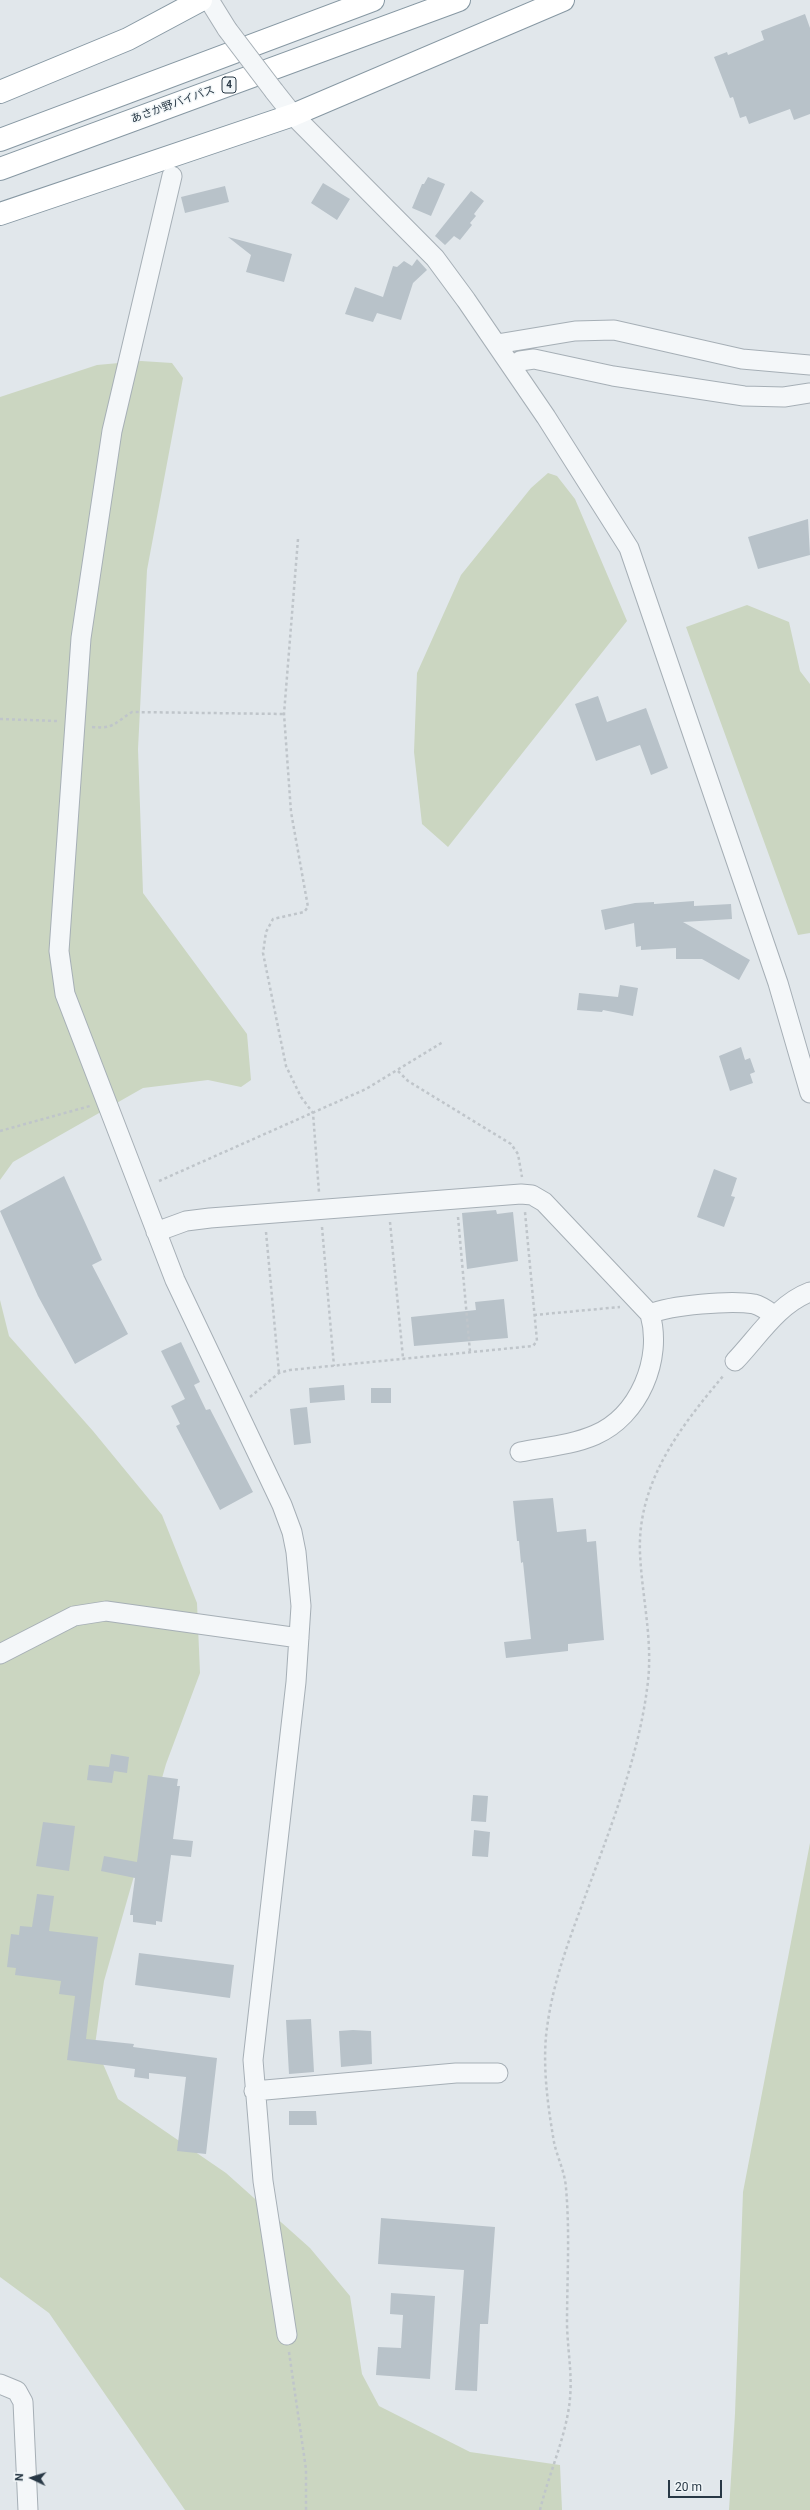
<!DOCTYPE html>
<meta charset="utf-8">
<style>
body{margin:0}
#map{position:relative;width:810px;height:2510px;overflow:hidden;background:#e1e7eb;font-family:Roboto,sans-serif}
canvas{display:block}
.north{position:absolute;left:12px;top:2458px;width:40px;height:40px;-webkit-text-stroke:3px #f1f6f8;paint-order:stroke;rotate:274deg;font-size:11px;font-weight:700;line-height:16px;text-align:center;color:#283845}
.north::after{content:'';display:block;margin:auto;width:14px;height:18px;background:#283845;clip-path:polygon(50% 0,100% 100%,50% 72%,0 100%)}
.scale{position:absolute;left:668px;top:2480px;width:54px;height:18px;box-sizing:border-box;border:2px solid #283845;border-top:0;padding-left:5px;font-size:12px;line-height:14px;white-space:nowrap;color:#283845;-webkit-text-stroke:3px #f1f6f8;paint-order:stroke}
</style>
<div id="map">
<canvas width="810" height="2510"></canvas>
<div class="north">N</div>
<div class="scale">20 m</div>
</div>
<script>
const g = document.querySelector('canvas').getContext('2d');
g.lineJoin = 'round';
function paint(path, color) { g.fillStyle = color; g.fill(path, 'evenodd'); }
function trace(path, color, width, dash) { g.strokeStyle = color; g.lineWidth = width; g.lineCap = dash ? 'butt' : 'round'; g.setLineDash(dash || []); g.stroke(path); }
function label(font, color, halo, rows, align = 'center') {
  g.font = font + ' Roboto,"Noto Sans JP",sans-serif'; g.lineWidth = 3; g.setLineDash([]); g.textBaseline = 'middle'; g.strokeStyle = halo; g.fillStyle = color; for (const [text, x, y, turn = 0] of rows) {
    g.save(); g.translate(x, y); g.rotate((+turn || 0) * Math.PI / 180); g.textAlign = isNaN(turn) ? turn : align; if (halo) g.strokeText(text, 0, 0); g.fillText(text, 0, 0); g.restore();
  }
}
paint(new Path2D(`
 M141,361L172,363L183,378L147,570L138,749L143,893L247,1034L251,1080L241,1087L208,1080L143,1088L13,1162L0,1180V397L97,365Z
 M548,473L557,476L575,499L627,621L448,847L422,824L414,752L417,673L461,575L531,488Z
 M747,605L789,622L800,671L810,684V933L798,935L686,627Z
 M0,1300L9,1336L93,1431L162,1515L197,1603L200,1673L166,1764L104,1981L95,2045L118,2099L226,2173L310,2248L350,2296L362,2374L379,2406L470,2452L560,2465L562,2510H185L49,2313L0,2277Z
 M810,1843V2510H729L735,2414L743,2192Z`), '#cbd6c1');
paint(new Path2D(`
 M805,14L810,28V114L794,120L790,109L749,124L746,116L740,118L733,97L730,98L714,57L727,52L728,55L764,40L761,31Z
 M428,177L445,184L431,216L412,208L422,184H424Z
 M323,183L350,199L337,220L311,203Z
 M225,186L229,202L185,213L181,197Z
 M471,191L484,201L474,214L476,216L470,223L472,225L460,240L454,236L445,245L435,236Z
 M228,237L292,254L284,282L246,272L251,255Z
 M417,259L427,270L413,283L401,320L377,313L373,322L345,314L355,287L383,297L393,266L397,267L404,261L412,266Z
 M808,519L810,555L758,569L748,537Z
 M598,696L607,722L646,708L668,768L651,775L640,745L596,761L575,704Z
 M694,901V906L731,904L732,919L683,922L750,960L739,980L702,959H676V948L641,950V946L636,947L634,923L605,930L601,910L635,903L654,902V904Z
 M620,985L638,988L633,1016L603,1010L602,1012L577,1010L579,993L618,997Z
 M741,1047L745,1060L750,1058L755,1072L750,1074L753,1083L730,1091L719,1056Z
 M714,1169L737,1178L731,1196L735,1197L724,1227L697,1217Z
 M64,1176L102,1260L92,1265L128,1334L75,1364L38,1296L0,1211Z
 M496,1210L497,1214L513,1212L518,1261L467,1269L462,1213Z
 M504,1299L508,1338L414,1346L411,1317L476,1310L475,1302Z
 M181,1342L200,1382L194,1385L206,1410L210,1409L253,1492L220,1510L176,1426L180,1424L171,1406L185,1399L161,1351Z
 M344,1385L345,1400L310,1403L309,1388Z
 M371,1388H391V1403H371Z
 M307,1407L311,1443L294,1445L290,1409Z
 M553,1498L557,1532L586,1529L587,1542L596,1541L604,1640L568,1644V1651L506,1658L504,1642L531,1639L523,1562L521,1563L519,1541H517L513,1501Z
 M111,1754L129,1757L127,1773L114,1771L112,1783L87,1780L89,1765L109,1767Z
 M148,1775L178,1779L177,1786H180L173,1839L193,1841L191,1857L171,1855L162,1922L156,1921V1925L133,1922V1915H130L135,1878L101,1871L104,1856L137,1862Z
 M473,1795L488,1796L486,1822L471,1821Z
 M43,1822L75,1826L69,1871L36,1866Z
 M474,1830L490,1832L488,1857L472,1856Z
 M37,1894L54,1896L49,1931L98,1937L86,2039L134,2044L133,2047L217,2058L206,2154L177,2151L186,2077L149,2073V2079L134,2077L135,2069L67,2060L75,1996L59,1994L61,1981L15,1975L16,1968L7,1967L11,1934L19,1935L20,1926L32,1927Z
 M139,1953L234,1965L230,1998L135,1985Z
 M311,2019L314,2072L289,2074L286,2020Z
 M353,2030L371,2031L372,2064L341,2067L339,2031Z
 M289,2111H316L317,2125H289Z
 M381,2218L495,2227L488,2324H480L477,2391L455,2390L464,2270L378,2264Z
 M391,2293L435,2296L430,2379L376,2375L378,2347L401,2348L403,2315L390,2314Z`), '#b8c2c9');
const minor = new Path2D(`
 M209,0L227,29
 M274,91L293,115L435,258L466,300L546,417L629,548L778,983L810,1093
 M172,176L112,431L81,638L59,951L65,994L175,1280L282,1505L292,1532L296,1552L301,1606L296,1682L253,2060L263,2181L287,2335
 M497,344L575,331L614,330L742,359L810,365
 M512,366L520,361L534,359L613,376L744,396L784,397L810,393
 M156,1232L186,1221L210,1218L521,1194L532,1195L544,1202L650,1314C671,1305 731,1300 754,1304C762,1306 768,1311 775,1316
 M735,1361C758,1337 778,1304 810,1292
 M520,1452C545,1447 572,1445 595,1435C639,1416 663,1359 650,1314
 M0,1654L74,1616L106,1611L299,1638
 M254,2091L456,2073H498
 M0,2384L17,2391L23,2402L28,2510`);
const highway = new Path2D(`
 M0,92L128,39L201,0
 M0,140L373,0
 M0,169L459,0
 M0,214L293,115L563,0`);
trace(minor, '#a6afb6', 21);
trace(highway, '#8798a3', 24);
trace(new Path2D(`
 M298,539L284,714L291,812L308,907L304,912L273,919L266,932L263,953L286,1066L301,1097L313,1113L319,1192
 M0,719L57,721
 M92,727C115,729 114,723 132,712L284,714
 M398,1071L408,1081L511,1144L518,1154L522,1177
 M0,1131L90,1106
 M159,1181L366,1089L443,1042
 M458,1217L470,1352
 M390,1222L403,1358
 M322,1227L334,1366
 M266,1232L279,1373
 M534,1315L620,1307
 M250,1397L279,1373L290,1370L533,1346L537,1341L525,1212
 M289,2352L306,2469V2510
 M540,2510C548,2477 562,2446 568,2413C574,2381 568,2357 567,2325C567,2279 570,2233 566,2188C565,2172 557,2157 554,2142C548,2107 543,2071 546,2036C551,1989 566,1948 582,1905C607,1837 638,1760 647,1689C654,1643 642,1599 640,1553C637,1482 681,1426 724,1375`), '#bfc5ca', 2.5, [3, 3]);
trace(minor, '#f4f7f9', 19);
trace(highway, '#fff', 22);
const minorBridge = new Path2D(`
 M227,29L274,91`);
trace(minorBridge, '#a6afb6', 21, []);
trace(minorBridge, '#f4f7f9', 19);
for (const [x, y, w] of [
 [229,85,14]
]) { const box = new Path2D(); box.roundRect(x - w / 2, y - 8, w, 16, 3); g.fillStyle = '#f1f6f8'; g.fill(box); trace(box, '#283845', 1); }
label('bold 10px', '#283845', null, [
 ["4",229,85]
]);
label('11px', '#283845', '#f1f6f8', [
 ["あさか野バイパス",173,105,-20]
]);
</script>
